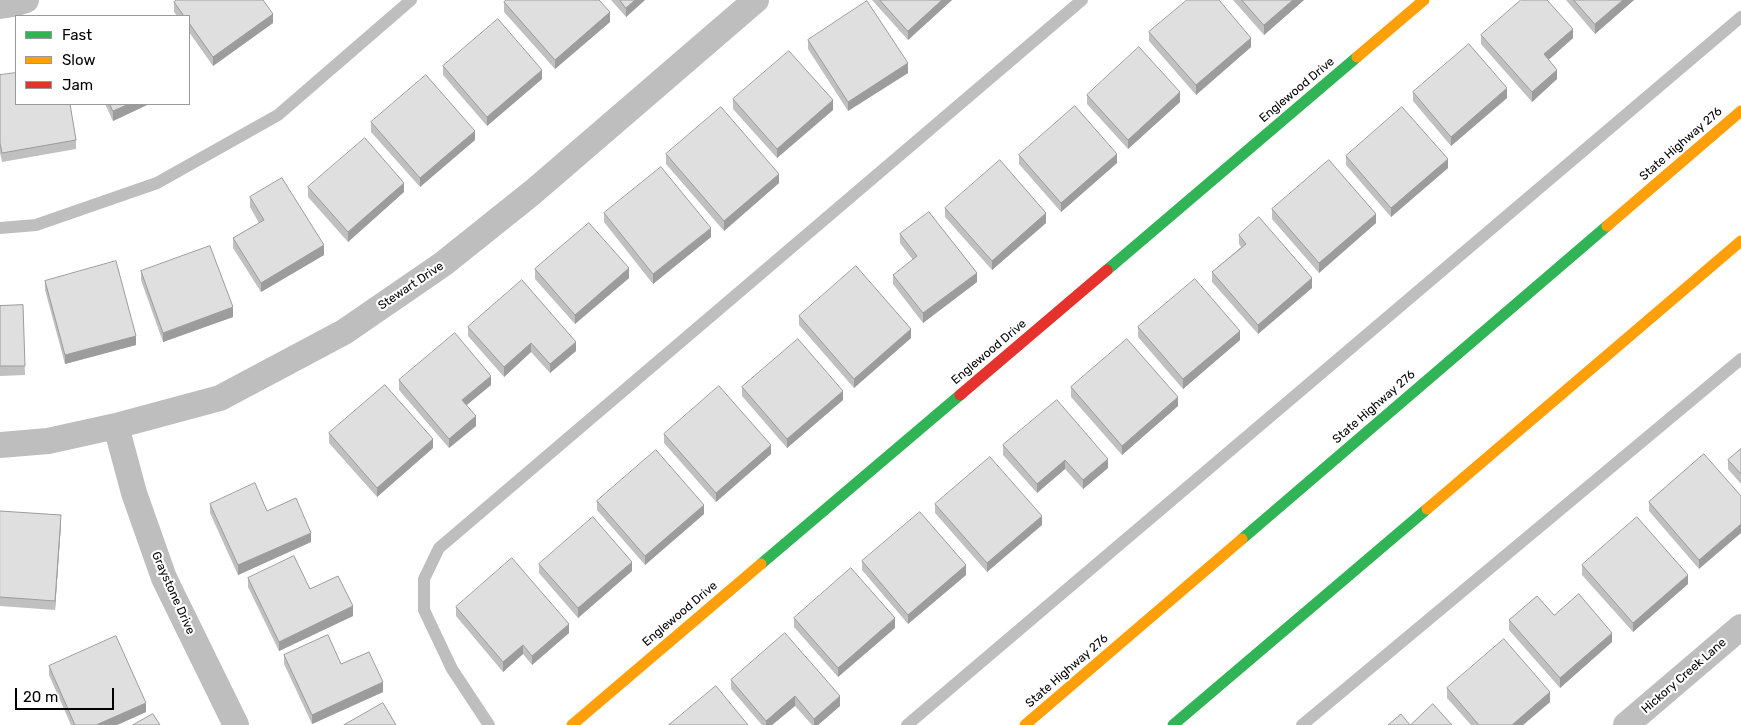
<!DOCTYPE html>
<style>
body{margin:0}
#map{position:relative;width:1741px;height:725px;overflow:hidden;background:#fff;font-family:Rubik,sans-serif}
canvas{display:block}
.legend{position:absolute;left:15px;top:15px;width:175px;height:90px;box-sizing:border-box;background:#fff;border:1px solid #999;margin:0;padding:6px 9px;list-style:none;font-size:15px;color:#000}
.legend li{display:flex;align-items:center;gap:10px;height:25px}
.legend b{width:25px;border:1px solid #999}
.scale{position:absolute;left:15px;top:688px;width:99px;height:22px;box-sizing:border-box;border:2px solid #000;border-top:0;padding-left:6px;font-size:15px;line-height:18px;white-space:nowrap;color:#000;-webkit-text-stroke:4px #fff;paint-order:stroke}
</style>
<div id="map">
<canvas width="1741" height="725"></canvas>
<ul class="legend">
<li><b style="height:6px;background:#30b455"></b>Fast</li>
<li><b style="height:6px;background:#ff9f0a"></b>Slow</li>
<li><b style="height:6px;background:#e5322d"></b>Jam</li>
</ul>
<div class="scale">20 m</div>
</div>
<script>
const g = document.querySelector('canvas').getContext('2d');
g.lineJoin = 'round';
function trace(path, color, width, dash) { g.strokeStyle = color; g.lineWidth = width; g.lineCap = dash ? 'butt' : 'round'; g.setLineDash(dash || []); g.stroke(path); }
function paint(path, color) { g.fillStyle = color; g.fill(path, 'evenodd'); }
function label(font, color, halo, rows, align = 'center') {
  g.font = font + ' Rubik,sans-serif'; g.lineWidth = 4.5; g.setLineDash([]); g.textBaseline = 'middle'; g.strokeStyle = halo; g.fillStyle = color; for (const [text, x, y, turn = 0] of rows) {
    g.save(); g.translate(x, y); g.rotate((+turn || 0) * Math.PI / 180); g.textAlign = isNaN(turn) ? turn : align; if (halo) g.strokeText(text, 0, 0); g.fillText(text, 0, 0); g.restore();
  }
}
trace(new Path2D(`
 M0,228L36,225L157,183L278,115L411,0
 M489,725L452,669L424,610V579L439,548L1082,0
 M907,725L1741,17
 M1302,725L1741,359`), '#bebebe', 12);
trace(new Path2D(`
 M0,6L13,4L26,0
 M116,426L134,493L164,578L236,725
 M0,445L48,441L116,426L220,398L344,332L443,264L533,192L756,0
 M1626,725L1741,627`), '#bebebe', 26);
trace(new Path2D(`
 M1107,270L1357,57
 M1242,539L1607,226
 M761,564L960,395
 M1173,725L1427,509`), '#30b455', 11);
trace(new Path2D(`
 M1357,57L1424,0
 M1607,226L1741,111
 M1427,509L1741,241
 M572,725L761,564
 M1025,725L1242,539`), '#ff9f0a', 11);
trace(new Path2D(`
 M960,395L1107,270`), '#e5322d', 11);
paint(new Path2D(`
 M611,0H645L626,17Z
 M872,0H952L908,40Z
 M1233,0H1304L1264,35Z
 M1566,0H1634L1595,34Z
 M174,2L273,23L213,66L189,32V16H177L174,12Z
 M504,2L610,22L555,69L504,12Z
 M1149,32L1251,47L1196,95L1149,41Z
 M1481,35L1573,38L1548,60L1557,79L1532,102L1481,44Z
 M808,40L908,73L848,111L808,49Z
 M443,66L542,79L487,126L443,75Z
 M0,75L76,140V149L2,162L0,153Z
 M1413,92L1507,98L1451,146L1413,101Z
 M1087,95L1180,102L1128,149L1087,104Z
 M733,99L833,110L777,158L733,109Z
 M105,104H149L113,121Z
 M371,122L475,140L420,187L371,132Z
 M666,154L779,183L724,231L666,164Z
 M1019,155L1117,163L1061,212L1019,164Z
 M1346,156L1448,168L1391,217L1346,165Z
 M308,187L404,192L348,242L308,197Z
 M250,197L324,255L261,292L233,248V238L259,223L250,207Z
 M945,208L1046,223L992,270L945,217Z
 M1272,209L1376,223L1319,273L1272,219Z
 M604,213L711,237L653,284L604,222Z
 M900,234L977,282L923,323L893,284V275L913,260L900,243Z
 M1239,235L1312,288L1258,334L1212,282V272L1241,247L1239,244Z
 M535,269L629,278L575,324L535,279Z
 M141,271L233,317L163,342L141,280Z
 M45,281L136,345L65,364L45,290Z
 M23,305L25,375L0,376V306Z
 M799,316L911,338L854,388L799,325Z
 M468,327L576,351L550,373L531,352L504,377L468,336Z
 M1138,327L1240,340L1183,389L1138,337Z
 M399,380L491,385L466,405L476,426L449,448L399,390Z
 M742,387L843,400L787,448L742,396Z
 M1071,387L1178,406L1122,455L1071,397Z
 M329,433L433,448L377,497L329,443Z
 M664,434L771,454L716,502L664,443Z
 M1003,445L1108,468L1083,489L1065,469L1037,493L1003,455Z
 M1741,449V484L1728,469V460Z
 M1704,454L1699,569L1649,511V502Z
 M597,501L704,514L645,565L597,510Z
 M210,504L267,511L311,542L238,575L210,513Z
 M935,504L1042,525L987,572L935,513Z
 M0,511L61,524L55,610L0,606Z
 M862,561L966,575L908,624L862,570Z
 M539,564L632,571L578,618L539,573Z
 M1582,565L1688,584L1633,632L1582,575Z
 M248,578L310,589L353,616L279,651L248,587Z
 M456,607L569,633L532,665L523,654L503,672L456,616Z
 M1554,615L1612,642L1560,688L1509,630V620Z
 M794,618L895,628L838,677L794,627Z
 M284,655L341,664L383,692L312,724L284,664Z
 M49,666L146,712L117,725H71L49,675Z
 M731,680L840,706L818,725H812L795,706L772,725H762L731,689Z
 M1447,688L1550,702L1523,725H1471L1447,698Z`), '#c0c0c0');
paint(new Path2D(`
 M635,0H645L626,17V8Z
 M942,0H952L908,40V31Z
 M1293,0H1304L1264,35V25Z
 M1623,0H1634L1595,34V24Z
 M610,12V22L555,69V60Z
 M273,14V23L213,66V57Z
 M1573,29V38L1544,64V54Z
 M1251,38V47L1196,95V85Z
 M908,63V73L848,111V102Z
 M542,70V79L487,126V117Z
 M1557,70V79L1532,102V92Z
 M1507,88V98L1451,146V137Z
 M1180,92V102L1128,149V140Z
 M833,100V110L777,158V149Z
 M129,104H149L113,121V111Z
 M475,131V140L420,187V178Z
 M1117,154V163L1061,212V203Z
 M1448,159V168L1391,217V208Z
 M779,174V183L724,231V221Z
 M404,183V192L348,242V232Z
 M1046,213V223L992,270V261Z
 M1376,214V223L1319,273V263Z
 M711,228V237L653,284V274Z
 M324,245V255L261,292V283Z
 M629,268V278L575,324V315Z
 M977,273V282L923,323V313Z
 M1312,278V288L1258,334V325Z
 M233,307V317L163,342V333Z
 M911,329V338L854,388V379Z
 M1240,331V340L1183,389V379Z
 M136,336V345L65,364V355Z
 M576,342V351L550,373V364Z
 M531,343V352L504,377V367Z
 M491,376V385L462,409V400Z
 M843,391V400L787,448V439Z
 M1178,397V406L1122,455V446Z
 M476,416V426L449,448V439Z
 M433,439V448L377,497V488Z
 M771,445V454L716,502V493Z
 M1108,459V468L1083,489V480Z
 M1065,460V469L1037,493V484Z
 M704,505V514L645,565V556Z
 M61,515V524L55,610V601Z
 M1042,516V525L987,572V563Z
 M1741,524V533L1699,569V560Z
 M311,533V542L238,575V565Z
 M632,562V571L578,618V608Z
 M966,565V575L908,624V615Z
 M1688,575V584L1633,632V623Z
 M353,606V616L279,651V642Z
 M895,618V628L838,677V668Z
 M569,624V633L532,665V656Z
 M1612,633V642L1560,688V678Z
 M523,645V654L503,672V662Z
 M383,682V692L312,724V715Z
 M1550,692V702L1523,725H1512Z
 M795,696V706L772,725H766V721Z
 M840,696V706L818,725H814V719Z
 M146,703V712L117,725H96Z`), '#9c9c9c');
const building = new Path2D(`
 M177,0H263L273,14L213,57L189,23V16H184L174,2Z
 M507,0H599L610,12L555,60L504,2Z
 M620,0H635L626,8Z
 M880,0H942L908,31Z
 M1187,0H1219L1251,38L1196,85L1149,32Z
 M1242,0H1293L1264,25Z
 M1521,0H1547L1573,29L1544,54L1557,70L1532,92L1481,35Z
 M1574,0H1623L1595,24Z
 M867,1L908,63L848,102L808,40Z
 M498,19L542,70L487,117L443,66Z
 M1469,44L1507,88L1451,137L1413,92Z
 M1139,47L1180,92L1128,140L1087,95Z
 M789,51L833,100L777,149L733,99Z
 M16,73V104H70L76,140L2,153L0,143V75Z
 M426,75L475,131L420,178L371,122Z
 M110,104H129L113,111Z
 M1075,106L1117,154L1061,203L1019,155Z
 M721,107L779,174L724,221L666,154Z
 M1402,107L1448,159L1391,208L1346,156Z
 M365,138L404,183L348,232L308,187Z
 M1000,160L1046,213L992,261L945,208Z
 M1329,160L1376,214L1319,263L1272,209Z
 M661,167L711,228L653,274L604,213Z
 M282,178L324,245L261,283L233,238L264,220L250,197Z
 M929,212L977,273L923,313L893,275L917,256L900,234Z
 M1259,217L1312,278L1258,325L1212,272L1246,244L1239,235Z
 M589,223L629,268L575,315L535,269Z
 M210,246L233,307L163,333L141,271Z
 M116,261L136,336L65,355L45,281Z
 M856,266L911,329L854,379L799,316Z
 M1195,279L1240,331L1183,379L1138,327Z
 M522,280L576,342L550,364L531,343L504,367L468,327Z
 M23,305L25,366H0V306Z
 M455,333L491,376L462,400L476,416L449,439L399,380Z
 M798,339L843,391L787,439L742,387Z
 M1127,339L1178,397L1122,446L1071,387Z
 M385,385L433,439L377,488L329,433Z
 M719,386L771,445L716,493L664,434Z
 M1057,400L1108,459L1083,480L1065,460L1037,484L1003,445Z
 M1741,449V474L1728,460Z
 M656,450L704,505L645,556L597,501Z
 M1704,454L1741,496V524L1699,560L1649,502Z
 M990,457L1042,516L987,563L935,504Z
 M255,483L267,511L296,498L311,533L238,565L210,504Z
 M0,511L61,515L55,601L0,597Z
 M920,512L966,565L908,615L862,561Z
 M593,517L632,562L578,608L539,564Z
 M1637,517L1688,575L1633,623L1582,565Z
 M294,556L310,589L338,576L353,606L279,642L248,578Z
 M512,558L569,624L532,656L523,645L503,662L456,607Z
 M851,568L895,618L838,668L794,618Z
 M1579,594L1612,633L1560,678L1509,620L1537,596L1554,615Z
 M785,633L840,696L814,719L795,696L766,721L731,680Z
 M328,635L341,664L369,652L383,682L312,715L284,655Z
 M116,636L146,703L96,725H75L49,666Z
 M1504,639L1550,692L1512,725H1479L1447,688Z
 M716,686L748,725H669Z
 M383,703L396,725H344Z
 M1433,704L1452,725H1388L1401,714L1410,725Z
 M153,714L160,725H133Z`);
paint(building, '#dfdfdf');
trace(building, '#9c9c9c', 1);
label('12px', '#000', '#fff', [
 ["Englewood Drive",1297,90,-40],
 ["State Highway 276",1681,144,-41],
 ["Stewart Drive",411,286,-34],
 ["Englewood Drive",989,352,-40],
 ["State Highway 276",1374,407,-41],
 ["Graystone Drive",173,593,66],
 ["Englewood Drive",680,614,-40],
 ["State Highway 276",1067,671,-41],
 ["Hickory Creek Lane",1684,676,-41]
]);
</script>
